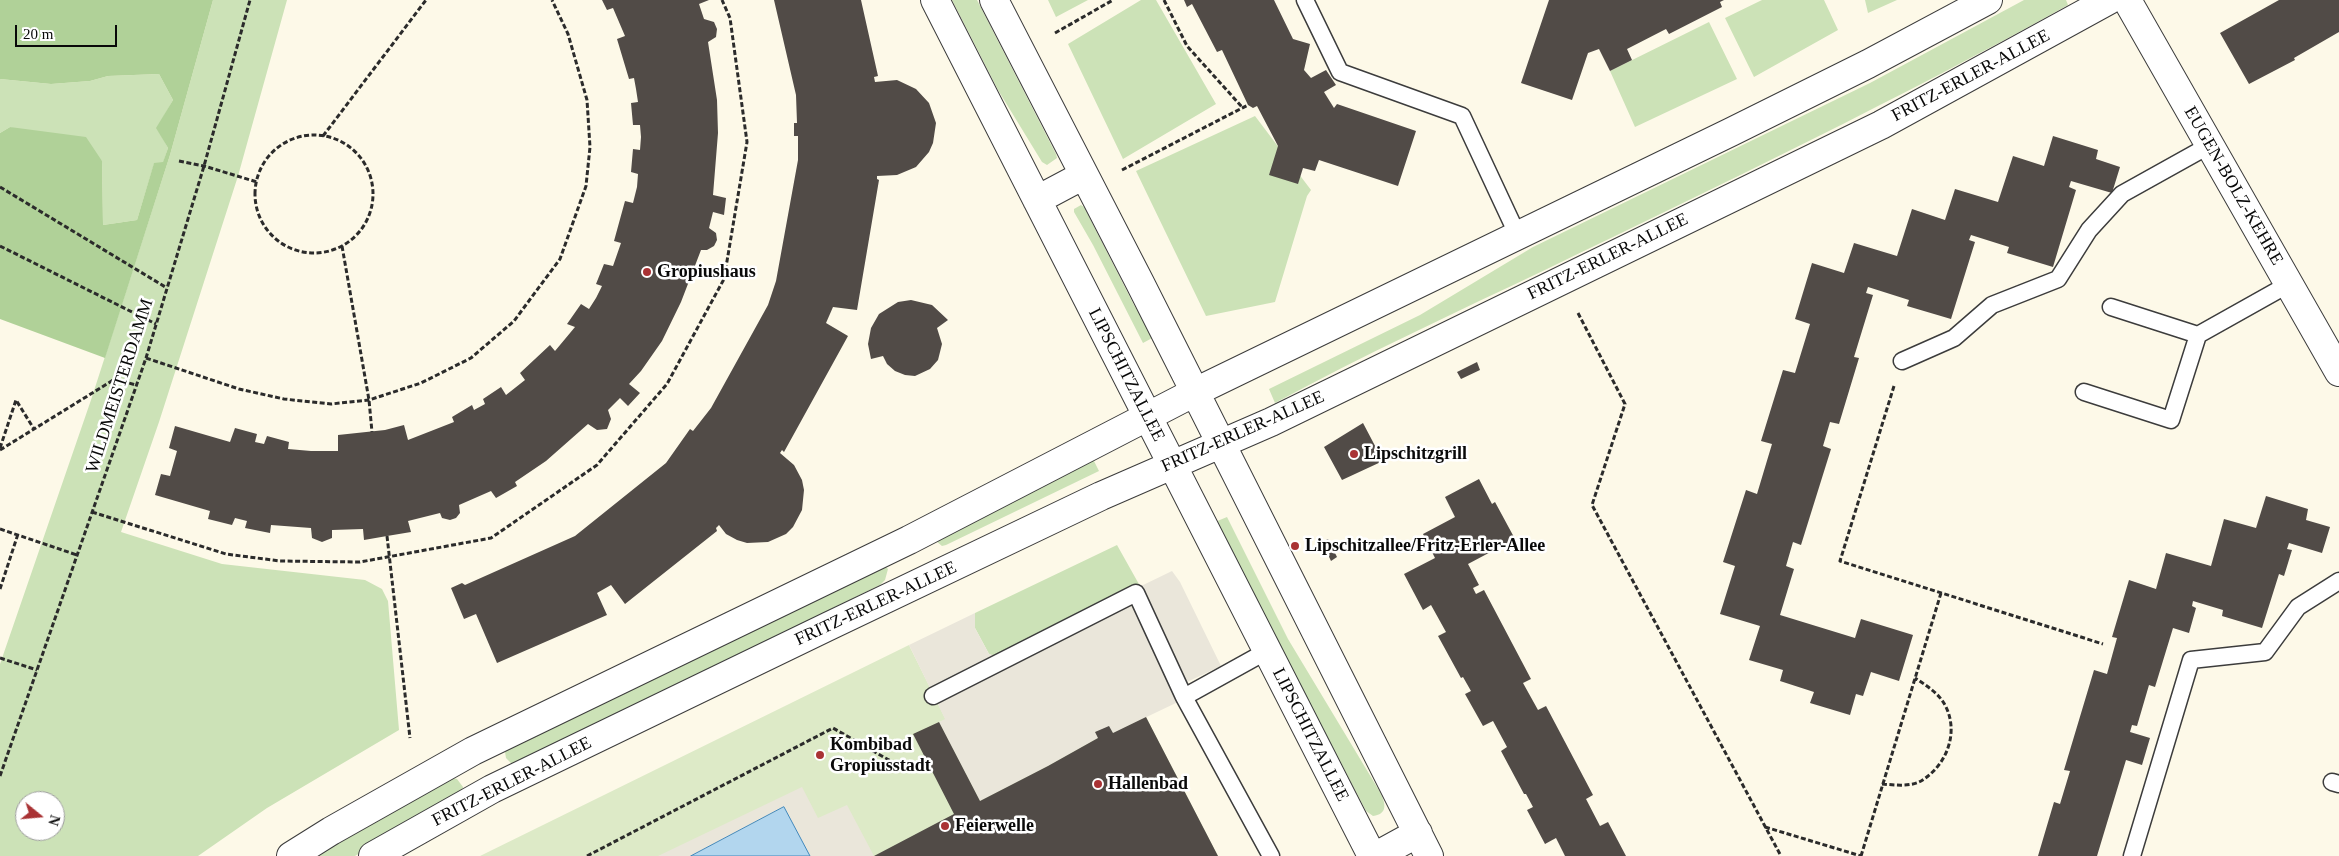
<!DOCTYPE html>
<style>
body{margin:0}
#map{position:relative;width:2339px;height:856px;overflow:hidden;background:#fdf9e8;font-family:"Times New Roman",serif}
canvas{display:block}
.north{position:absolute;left:15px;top:791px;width:50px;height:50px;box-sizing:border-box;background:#fff;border:1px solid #9d9d9d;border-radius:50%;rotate:107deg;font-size:14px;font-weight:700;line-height:20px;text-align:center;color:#090909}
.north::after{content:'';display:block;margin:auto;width:18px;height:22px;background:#a93234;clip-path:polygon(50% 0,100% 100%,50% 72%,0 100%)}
.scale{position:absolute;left:15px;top:25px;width:102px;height:22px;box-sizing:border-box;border:2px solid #090909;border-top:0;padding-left:6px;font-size:15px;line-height:18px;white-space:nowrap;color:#090909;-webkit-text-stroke:4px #fff;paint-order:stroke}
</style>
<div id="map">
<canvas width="2339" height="856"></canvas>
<div class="north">N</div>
<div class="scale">20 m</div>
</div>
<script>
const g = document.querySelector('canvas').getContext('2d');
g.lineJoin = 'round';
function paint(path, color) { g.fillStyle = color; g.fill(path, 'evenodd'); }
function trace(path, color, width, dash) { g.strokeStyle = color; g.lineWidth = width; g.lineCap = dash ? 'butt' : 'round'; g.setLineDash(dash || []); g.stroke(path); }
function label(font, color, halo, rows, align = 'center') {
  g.font = font + ' "Times New Roman",serif'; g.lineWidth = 5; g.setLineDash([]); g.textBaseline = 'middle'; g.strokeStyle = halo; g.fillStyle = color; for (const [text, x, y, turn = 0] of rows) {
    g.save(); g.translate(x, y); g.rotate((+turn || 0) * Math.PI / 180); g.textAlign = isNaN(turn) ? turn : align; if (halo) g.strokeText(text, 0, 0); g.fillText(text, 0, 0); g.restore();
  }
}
paint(new Path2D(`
 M213,0H287L238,176L159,422L121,532L222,564L365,580L382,589L388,601L399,730L267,808L198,856H0V664L91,400L170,155ZM25,801H55V831H25Z
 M952,0H977L1056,154L1057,158L1047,165L1042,162L998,90Z
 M1048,0H1088L1056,17Z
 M1141,0H1156L1216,104L1123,159L1068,44Z
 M1762,0H1824L1838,30L1754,77L1725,18Z
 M1865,0H1897L1868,13Z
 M2024,0H2066L2068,5C1898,100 1722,184 1547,269C1456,312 1364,355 1275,403L1269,389L1420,315L1533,247L1870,83Z
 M1709,22L1737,79L1635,127L1610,71Z
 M159,74L173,100L157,128L168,148L163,163L154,164L137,220L103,225L102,161L10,127L0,133V79L51,84L90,81L108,76Z
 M1255,116L1311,190L1307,196L1275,302L1206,316L1136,171Z
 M1081,205L1084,207L1134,305L1154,337L1143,343L1093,245L1074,212V209Z
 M1092,457L1099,471L946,545L942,546L936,541Z
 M1227,517L1288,639L1380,792C1385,802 1389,814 1373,816L1366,811L1215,522Z
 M1117,545L1140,586L996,657L989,654L975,628V613Z
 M884,565L888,569L885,580L880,585L518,763H511L506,758L505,752L510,747Z
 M449,777L457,779L463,787L462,792L355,856H310Z`), '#cce2b7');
paint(new Path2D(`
 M0,0H213L170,155L105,358L0,319V133L10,127L86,137L102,161L103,225L137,220L154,163L163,162L168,148L156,128L173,100L159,74L108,76L90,81L51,84L0,79Z`), '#b0d198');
paint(new Path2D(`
 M909,645L946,720L939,722L1098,737L1095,732L1109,726L1113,733L1146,717L1218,856H480Z`), '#ddeac7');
paint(new Path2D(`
 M1172,571L1180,582L1221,666L1172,689L1178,702L1113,733L1109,727L1095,732L1098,738L1048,766L980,801L939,722L945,719L909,645L975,613V628L989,654L997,656Z
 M802,787L818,818L847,805L874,856H810L784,807L691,856H658Z`), '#eae6da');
const water = new Path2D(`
 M784,807L810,856H691Z`);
paint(water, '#b2d6ee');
trace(water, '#4288bd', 1);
paint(new Path2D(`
 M602,0H709L699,4L704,19L714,22L717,29L716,37L708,42L717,100L718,133L713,195L726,198L724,215L713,212L709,228L716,233L717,240L714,246L707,250H701L681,302L662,341L641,371L629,384L640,393L628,406L620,398L608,410L611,419L607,429L597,430L588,424L546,461L515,482L517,486L496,498L491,491L459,505L460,513L456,518L450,520L442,518L440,513L408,521L411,532L387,536L364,540L363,529L332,530V538L322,542L312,538L311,528L271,525L270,533L245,528L247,521L235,518L232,525L208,519L210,511L155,495L161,474L170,476L177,451L169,448L175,426L230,442L235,428L257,434L255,442L264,444L267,436L289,442L288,449L311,451H338V435L385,430L404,425L408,440L454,422L452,417L472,405L474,410L485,404L483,399L501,387L506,395L525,380L520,373L550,345L555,351L575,327L567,324L581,304L589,309L596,298L602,286L596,284L604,264L613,266L621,243L614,241L625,201L633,203L637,187L638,174L631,172L633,149L640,150L641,137L640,125H633L631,103L638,102L636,89L634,78L629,79L617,39L625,36L613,8L607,10Z
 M774,0H861L878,76L874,77L875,82L897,80L916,89L929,103L936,123L933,143L929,152L916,167L897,175L877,176V179L879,180L857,310L833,307L826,323L848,336L784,452L782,450L780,453L794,465L802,480L804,490L802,510L793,527L786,534L768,542L747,543L737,540L726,534L719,525L716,528L717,531L625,604L611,585L597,593L607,615L497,663L476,614L464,619L451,588L462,583L465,585L575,536L666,463L690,429L693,431L711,408L768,305L776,281L798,160V136H794V123H797L796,95Z
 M1184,0H1274L1293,39L1310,44L1304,70L1311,78L1326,70L1336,85L1324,92L1334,108L1337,104L1416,131L1398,186L1319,160L1315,171L1303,168L1298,184L1269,175L1278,146L1257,106L1253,108L1248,105L1222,50L1217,52L1192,4L1187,7Z
 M1549,0H1724L1720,2L1722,7L1669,34L1666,29L1627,49L1632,60L1610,71L1599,49L1588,53L1572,100L1521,83Z
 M2279,0H2339V32L2294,58L2295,60L2249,84L2220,33Z
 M2053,136L2098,150L2096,159L2120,167L2112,193L2071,181L2069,187L2076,190L2053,267L2007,253L2009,247L1971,235L1969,240L1975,242L1951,319L1907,306L1909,300L1868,287L1866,293L1873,295L1854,357L1859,358L1839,424L1830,422L1823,446L1831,449L1801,545L1793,542L1786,566L1794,569L1780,615L1855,638L1861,619L1913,635L1899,681L1871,672L1863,696L1856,694L1850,715L1810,703L1814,692L1780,681L1783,670L1749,660L1760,626L1720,614L1735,566L1723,562L1746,490L1757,494L1772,444L1761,441L1783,370L1795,373L1810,324L1795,319L1812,263L1844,273L1854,243L1897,256L1912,209L1945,220L1955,189L1998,202L2013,156L2044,166Z
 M911,300L932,305L948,320L937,328L942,344L938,360L930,369L915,376L905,375L895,371L887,364L883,356L871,359L868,344L871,328L879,314L898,302Z
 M1477,362L1480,370L1461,379L1457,372Z
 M1363,423L1383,461L1342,480L1324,447Z
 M1479,479L1492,504L1495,502L1515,539L1468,564L1479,585L1473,588L1476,594L1484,590L1531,679L1523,683L1538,710L1546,706L1593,795L1586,799L1600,826L1608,822L1626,856H1565L1556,838L1545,844L1527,810L1533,807L1526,794H1524L1501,751L1507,747L1493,721L1483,726L1465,694L1471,691L1463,677L1461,678L1438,636L1446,632L1431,605L1423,610L1404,574L1435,558L1423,534L1455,517L1445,497Z
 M2266,496L2308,509L2306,520L2330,527L2322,553L2289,543L2287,549L2292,550L2284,576L2279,574L2262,628L2222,616L2223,610L2193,601L2192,606L2196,608L2189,633L2173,628L2155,687L2149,685L2137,726L2132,725L2130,732L2150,738L2142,765L2126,760L2097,856H2038L2054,802L2060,804L2070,771L2064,770L2094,670L2107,674L2117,638L2112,637L2129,580L2156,589L2166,553L2211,566L2224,519L2256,528Z
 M1328,539L1337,557L1331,561L1322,542Z
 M1146,717L1218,856H874L954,814L913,734L939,722L980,801L1048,766L1098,738L1095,732L1109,726L1113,733Z`), '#514b47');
const service = new Path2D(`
 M1305,0L1340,72L1462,116L1518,236
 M2111,307L2198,335
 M1902,361L1954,338L1992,305L2058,279L2089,230L2122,194L2210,145
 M2084,392L2171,420L2198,335L2289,284
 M1267,651L1184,697L1271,856
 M933,696L1136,593L1184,697
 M2332,782L2339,784
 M2132,856L2191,660L2265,652L2298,607L2339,581`);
const minor = new Path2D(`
 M2127,0L2339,372`);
const tertiary = new Path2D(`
 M935,0L1372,856
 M994,0L1140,283L1429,856
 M1037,200L1084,175
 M291,856L331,831L473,751L909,540L1195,392L1731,132L1868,64L1988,0
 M373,856L492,789L829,626L1101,496L1271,422L1881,125L2109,0
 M1376,856L1418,833`);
trace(service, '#3c3c3c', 19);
trace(minor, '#3c3c3c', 30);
trace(tertiary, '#3c3c3c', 30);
trace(new Path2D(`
 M1164,0L1187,46L1242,107
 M1055,33L1113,0
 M255 194a59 59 0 1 1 118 0a59 59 0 1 1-118 0Z
 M323,136L426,0
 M179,161L204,166L257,182
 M1122,170L1248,105
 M0,187L167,288
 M0,246L156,324
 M342,246L369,400L372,432
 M1578,313L1625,404L1592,505L1781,856
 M146,358L239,389L284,399L331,404L369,400L421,383L471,358L514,321L560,259L586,186L590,147L587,100L568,34L552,0
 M1894,386L1840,561L2103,644
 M0,448L16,400L34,429
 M0,450L115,379L136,385
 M92,512L226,554L280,561L360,562L491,538L597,465L667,384L724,279L747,142L730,18L722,0
 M0,529L77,555
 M387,536L410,738
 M0,589L18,534
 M0,658L37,670
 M0,776L146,358L204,166L250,0
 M1882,784C1895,785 1910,787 1921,781C1946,766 1959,734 1946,707C1940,694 1927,686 1915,678
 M1765,827L1861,856
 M587,856L833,728L908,771L927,761
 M1861,856L1941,593`), '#2b2b2b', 3, [5, 2.5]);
trace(service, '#fff', 16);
trace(minor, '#fff', 28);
trace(tertiary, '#fff', 28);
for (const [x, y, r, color] of [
 [647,272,5,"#a93234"],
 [1354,454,5,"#a93234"],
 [1295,546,5,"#a93234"],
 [820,755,5,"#a93234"],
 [1098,784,5,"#a93234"],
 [945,826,5,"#a93234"]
]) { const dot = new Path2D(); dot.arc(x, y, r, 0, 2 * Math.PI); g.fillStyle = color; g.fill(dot); trace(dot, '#fff', 2); }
label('18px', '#090909', '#fff', [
 ["FRITZ-ERLER-ALLEE",1971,76,-28],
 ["EUGEN-BOLZ-KEHRE",2233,186,60],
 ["FRITZ-ERLER-ALLEE",1608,257,-26],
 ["LIPSCHITZALLEE",1126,375,63],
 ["WILDMEISTERDAMM",120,386,-72],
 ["FRITZ-ERLER-ALLEE",1243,432,-24],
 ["FRITZ-ERLER-ALLEE",876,604,-25],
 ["LIPSCHITZALLEE",1310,735,63],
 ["FRITZ-ERLER-ALLEE",512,782,-27]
]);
label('bold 18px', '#090909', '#fff', [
 ["Gropiushaus",657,272],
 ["Lipschitzgrill",1364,454],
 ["Lipschitzallee/Fritz-Erler-Allee",1305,546],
 ["Kombibad",830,745],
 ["Gropiusstadt",830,766],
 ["Hallenbad",1108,784],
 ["Feierwelle",955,826]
], 'left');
</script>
